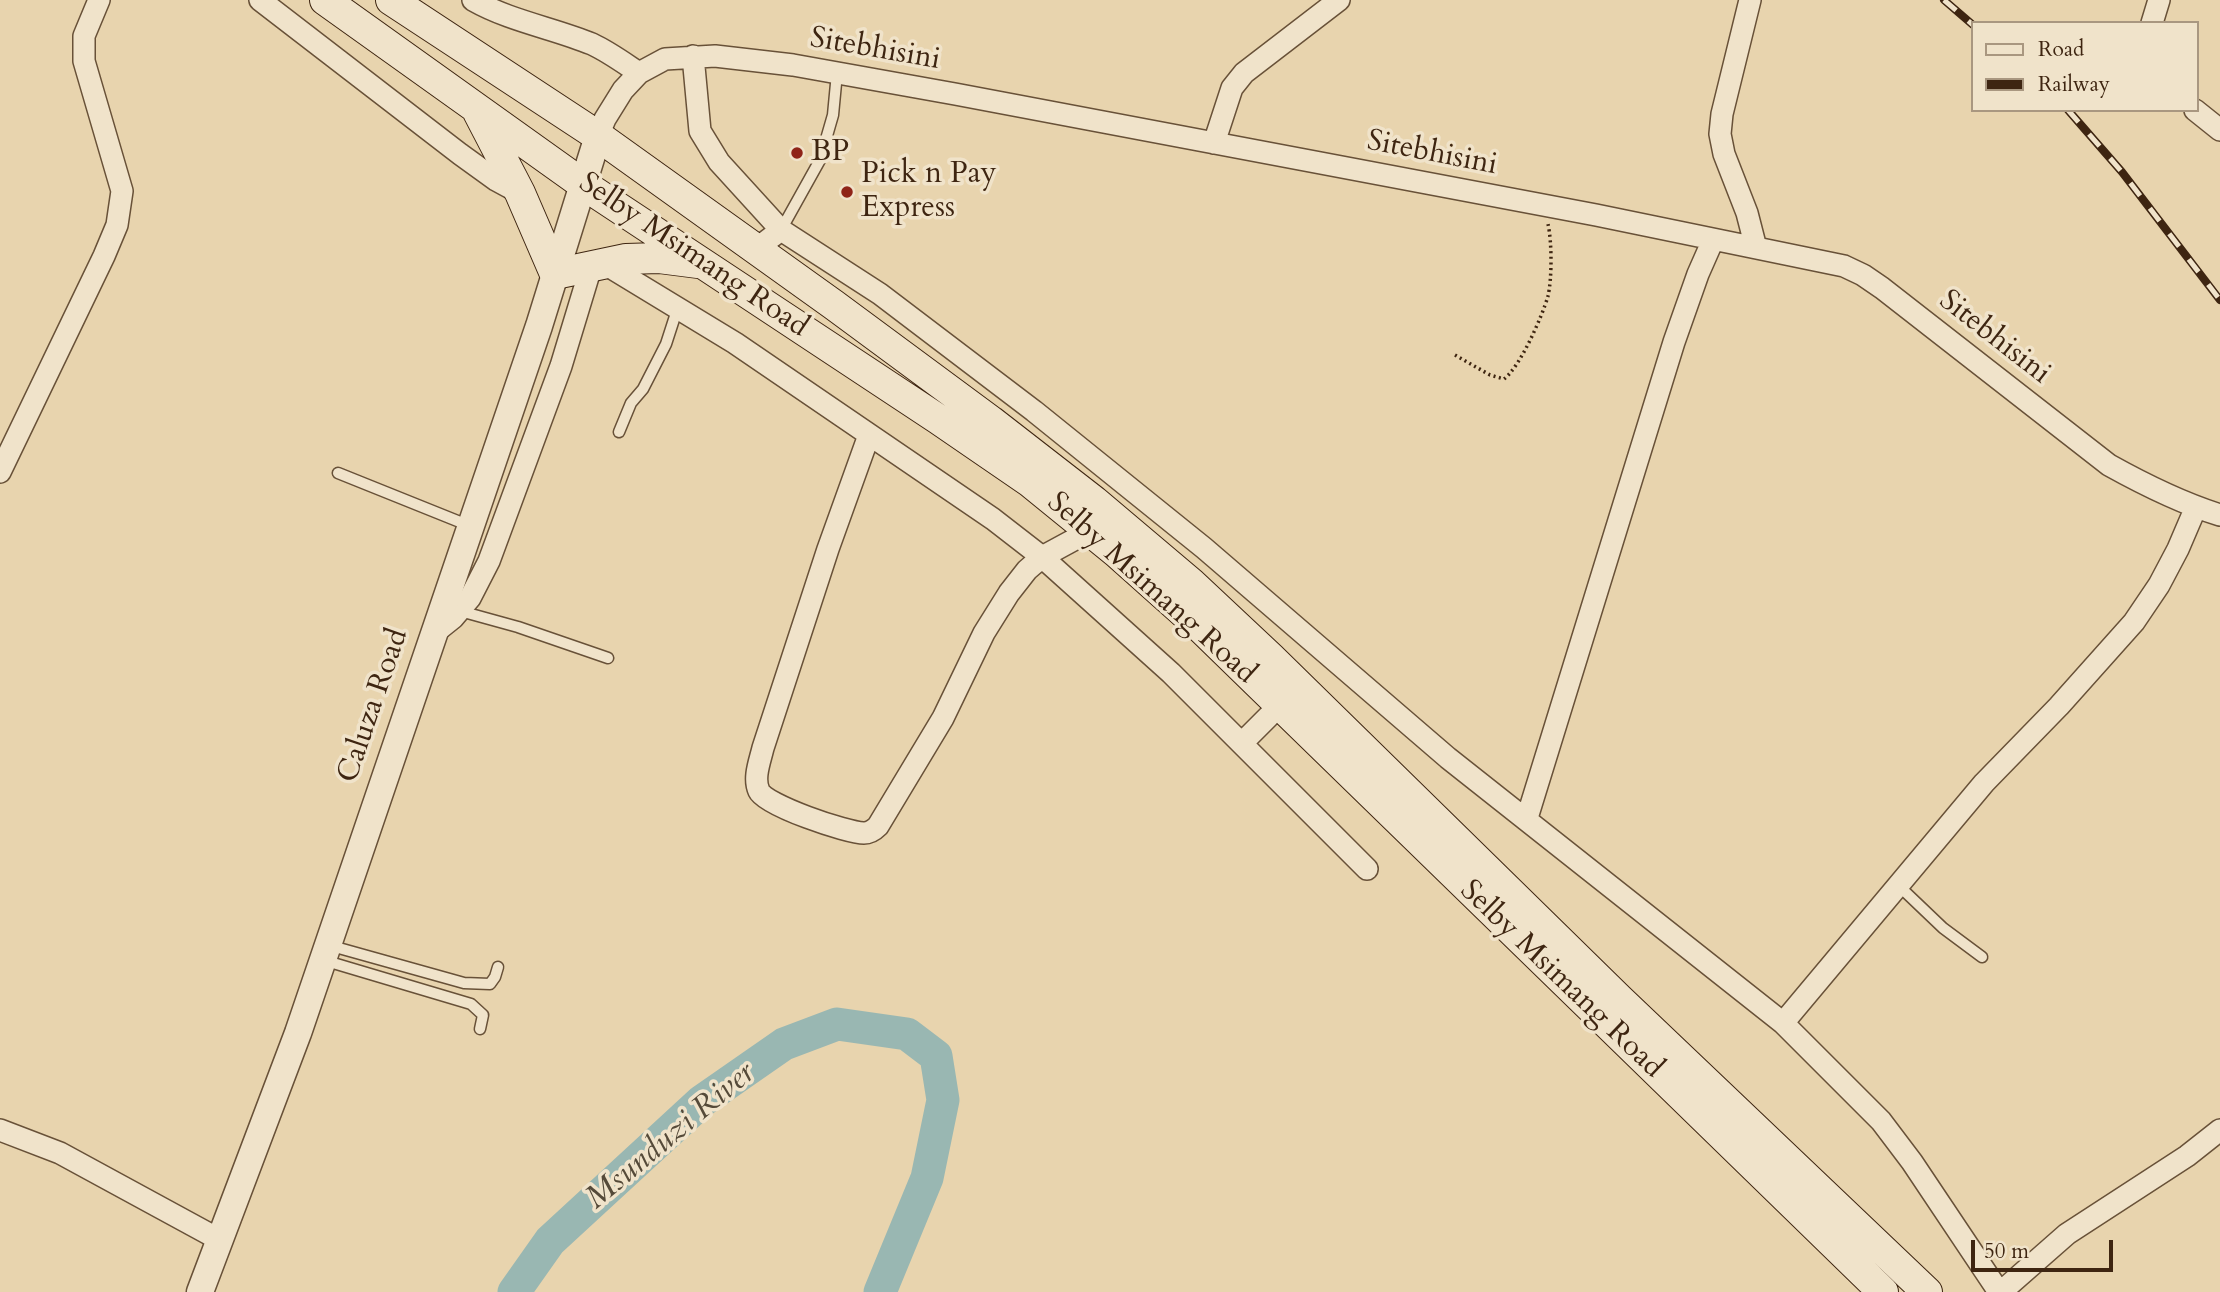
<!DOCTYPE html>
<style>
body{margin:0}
#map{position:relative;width:2220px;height:1292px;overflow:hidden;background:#e8d4ae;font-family:Cardo,serif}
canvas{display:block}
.legend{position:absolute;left:1971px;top:21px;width:228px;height:91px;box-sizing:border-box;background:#f0e3ca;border:2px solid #a99780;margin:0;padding:9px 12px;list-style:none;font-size:21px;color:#3e2511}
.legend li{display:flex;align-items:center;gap:14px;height:35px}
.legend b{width:35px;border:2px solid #a99780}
.scale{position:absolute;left:1971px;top:1240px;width:142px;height:32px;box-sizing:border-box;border:4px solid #3e2511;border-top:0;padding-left:9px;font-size:21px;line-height:24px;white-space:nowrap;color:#3e2511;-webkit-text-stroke:5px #f0e3ca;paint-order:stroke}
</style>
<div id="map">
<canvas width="2220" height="1292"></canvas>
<ul class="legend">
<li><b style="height:9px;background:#f0e3ca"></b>Road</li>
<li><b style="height:9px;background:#3e2511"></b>Railway</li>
</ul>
<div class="scale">50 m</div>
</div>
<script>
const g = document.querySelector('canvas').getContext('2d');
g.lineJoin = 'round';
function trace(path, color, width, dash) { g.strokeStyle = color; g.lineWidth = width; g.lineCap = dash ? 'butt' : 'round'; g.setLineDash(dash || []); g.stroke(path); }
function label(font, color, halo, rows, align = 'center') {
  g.font = font + ' Cardo,serif'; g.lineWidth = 7; g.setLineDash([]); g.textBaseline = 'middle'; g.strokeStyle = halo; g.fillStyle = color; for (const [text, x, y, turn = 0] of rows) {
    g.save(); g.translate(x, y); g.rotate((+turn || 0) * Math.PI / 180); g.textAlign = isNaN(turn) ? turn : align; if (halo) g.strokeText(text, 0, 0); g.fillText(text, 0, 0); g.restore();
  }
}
trace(new Path2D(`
 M514,1292L550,1241L702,1101L784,1044L837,1024L907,1034L936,1056L943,1100L927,1178L880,1292`), '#99b7b2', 33);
const service = new Path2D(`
 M781,230L820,160L833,115L837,73
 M619,432L631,403L643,389L666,344L678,307
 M338,473L470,526
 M460,611L518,627L608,658
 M1899,886L1943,928L1982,957
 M328,945L464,983L490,984L495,977L498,967
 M323,960L471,1004L483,1015L480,1029`);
const minor = new Path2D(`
 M260,0L460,154L496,180L520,193
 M473,0C510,21 553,28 592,44C609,52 624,63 639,73
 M1750,0L1722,114L1720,134L1724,154L1747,213L1756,248
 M2152,23L2159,0
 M693,56L700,131L719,162L781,230
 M2195,110L2220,130
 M598,136L605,119L623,90L639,73L665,59L715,56L793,65L955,94L1596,215L1844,266L1863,275L1882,288L2109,465C2145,485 2181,503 2220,515
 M1214,143L1232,88L1244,73L1339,0
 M756,249L781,230L880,294L1034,411L1204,548L1448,758L1783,1023L1881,1121L1912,1162L1999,1292
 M605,264L735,343L993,519L1042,557L1171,673L1367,869
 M869,435L828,549L763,748C760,761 753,778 759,791C765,805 847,833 864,833C870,833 874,830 878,826L943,718L984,633L1009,593L1027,570L1042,557L1090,531
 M0,472L104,256L117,225L122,191L84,61V36L99,0
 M433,634L453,618L470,598L489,561L561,366L591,267
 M1242,743L1280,705
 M1527,818L1674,342L1698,274L1713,240
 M1783,1023L1984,783L2059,706L2134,622L2159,585L2178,549L2196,507
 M0,1130L60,1153L220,1240
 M2001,1292L2067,1234L2187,1156L2220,1130`);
const tertiary = new Path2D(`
 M200,1292L298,1033L539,326L598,136`);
const secondary = new Path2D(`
 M325,0L584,185L938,419L1030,482L1116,552L1199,626L1883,1292
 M391,0L598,136L834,305L991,421L1094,501L1191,583L1271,658L1619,999L1927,1292
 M478,112L520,193L555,274L626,259L659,258L698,263`);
trace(service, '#685138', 13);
trace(minor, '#685138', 24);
trace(tertiary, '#685138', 29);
trace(secondary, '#3e2511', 32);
trace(new Path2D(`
 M1455,355L1490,375L1504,379C1520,367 1542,317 1548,296C1552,279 1552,242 1548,224`), '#3e2511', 3.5, [2, 3.5]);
trace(service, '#f0e3ca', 10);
trace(minor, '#f0e3ca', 21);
trace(tertiary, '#f0e3ca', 26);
trace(secondary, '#f0e3ca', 30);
const rail = new Path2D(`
 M1944,0L1973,25
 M2068,110L2122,172L2220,300`);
trace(rail, '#3e2511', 8);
trace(rail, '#f0e3ca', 5, [16]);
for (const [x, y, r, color] of [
 [797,153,7,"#8f2418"],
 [847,192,7,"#8f2418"]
]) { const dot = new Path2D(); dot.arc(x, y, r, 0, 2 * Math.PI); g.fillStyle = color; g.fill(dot); trace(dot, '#f0e3ca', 2.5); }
label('30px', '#3e2511', '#f0e3ca', [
 ["Sitebhisini",875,50,10],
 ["Sitebhisini",1432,154,11],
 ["Selby Msimang Road",693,256,34],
 ["Sitebhisini",1994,338,38],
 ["Selby Msimang Road",1151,589,42],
 ["Caluza Road",374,706,-71],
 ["Selby Msimang Road",1561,980,44]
]);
label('30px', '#3e2511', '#f0e3ca', [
 ["BP",811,153],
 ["Pick n Pay",861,175],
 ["Express",861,209]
], 'left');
label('italic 32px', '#554a39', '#f0e3ca', [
 ["Msunduzi River",671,1137,-40]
]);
</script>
